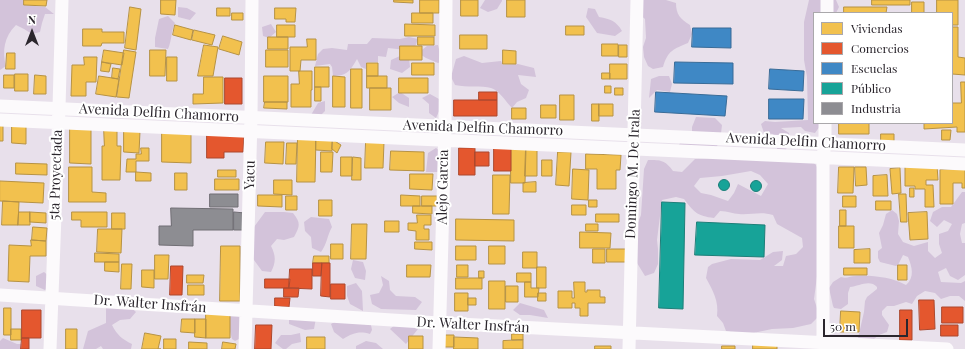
<!DOCTYPE html>
<meta charset="utf-8">
<style>
body{margin:0}
#map{position:relative;width:965px;height:349px;overflow:hidden;background:#e8e0eb;font-family:"Playfair Display",serif}
canvas{display:block}
.legend{position:absolute;left:813px;top:12px;width:140px;height:112px;box-sizing:border-box;background:#fff;border:1px solid #aaa8ab;margin:0;padding:5px 7px;list-style:none;font-size:12px;color:#2b262d}
.legend li{display:flex;align-items:center;gap:8px;height:20px}
.legend b{width:20px;border:1px solid #aaa8ab}
.north{position:absolute;left:12px;top:12px;width:40px;height:40px;-webkit-text-stroke:3px #fff;paint-order:stroke;rotate:0deg;font-size:11px;font-weight:700;line-height:16px;text-align:center;color:#2b262d}
.north::after{content:'';display:block;margin:auto;width:14px;height:18px;background:#2b262d;clip-path:polygon(50% 0,100% 100%,50% 72%,0 100%)}
.scale{position:absolute;left:823px;top:319px;width:85px;height:18px;box-sizing:border-box;border:2px solid #2b262d;border-top:0;padding-left:5px;font-size:12px;line-height:14px;white-space:nowrap;color:#2b262d;-webkit-text-stroke:3px #fff;paint-order:stroke}
</style>
<div id="map">
<canvas width="965" height="349"></canvas>
<ul class="legend">
<li><b style="height:11px;background:#f2c14e"></b>Viviendas</li>
<li><b style="height:11px;background:#e4572e"></b>Comercios</li>
<li><b style="height:11px;background:#3f88c5"></b>Escuelas</li>
<li><b style="height:11px;background:#17a398"></b>Público</li>
<li><b style="height:11px;background:#8d8d92"></b>Industria</li>
</ul>
<div class="north">N</div>
<div class="scale">50 m</div>
</div>
<script>
const g = document.querySelector('canvas').getContext('2d');
g.lineJoin = 'round';
function paint(path, color) { g.fillStyle = color; g.fill(path, 'evenodd'); }
function trace(path, color, width, dash) { g.strokeStyle = color; g.lineWidth = width; g.lineCap = dash ? 'butt' : 'round'; g.setLineDash(dash || []); g.stroke(path); }
function label(font, color, halo, rows, align = 'center') {
  g.font = font + ' "Playfair Display",serif'; g.lineWidth = 4; g.setLineDash([]); g.textBaseline = 'middle'; g.strokeStyle = halo; g.fillStyle = color; for (const [text, x, y, turn = 0] of rows) {
    g.save(); g.translate(x, y); g.rotate((+turn || 0) * Math.PI / 180); g.textAlign = isNaN(turn) ? turn : align; if (halo) g.strokeText(text, 0, 0); g.fillText(text, 0, 0); g.restore();
  }
}
paint(new Path2D(`
 M0,0H23L24,5L45,7L54,14H45L42,23L40,32L32,34L24,29L16,25C4,37 2,51 6,66L0,70Z
 M485,0H502V1L497,9L488,12L480,8Z
 M639,0H666L676,3C676,14 680,19 690,25L692,34L688,43C674,49 668,50 663,67L653,69L648,66L644,57L643,47L646,38L645,19L638,13Z
 M809,0H836L839,7L836,13H814V123H830L820,126L815,133L805,131L801,127L781,128L789,133L786,151L777,149L776,139L773,134L764,133L761,124L765,121L775,122L808,120L807,77L804,60V22Z
 M178,7L187,8L196,13L190,20L178,17Z
 M588,8L595,9L599,17C611,19 616,21 622,31L615,36L597,33L586,17Z
 M168,16L175,23C171,31 172,40 168,49L155,47V38L159,19Z
 M271,24L276,32L269,38L263,36L262,27Z
 M409,37L418,39L415,47L406,50L388,48L386,57L378,56V62H367L366,69L361,67L357,59C350,71 347,76 333,76L332,67L330,64L315,66L318,54L323,49L332,48L347,50L348,44H367L372,38L400,39Z
 M438,45L440,53V62L438,63L426,58L418,53L427,46Z
 M400,56L409,58L410,67L402,73L390,69L391,60Z
 M464,56L482,63L501,61L503,65L518,64L534,68L536,77L518,75L521,84L529,90L526,98L517,102L512,108C506,102 499,90 491,88C482,85 467,88 455,85L451,77L456,59Z
 M659,76H669L672,84L670,92L657,90L649,98L651,79Z
 M400,92L409,98V107L399,103L392,97Z
 M430,94L439,99L440,109L436,118L429,113V104L422,98Z
 M325,101V111L321,115H311L318,103Z
 M696,117L715,118L722,125L720,142L714,150L679,145L683,136L692,137V127Z
 M436,148L444,154L438,172H426L428,153Z
 M714,158H809L816,165L824,183L818,269L814,299L817,308L818,317L811,324L793,328L772,329L744,335L726,331L723,323L717,316C719,301 713,291 706,278L708,267L712,264L731,259L760,260L773,252L783,251L782,260L774,266H783L786,256L796,254L803,247L802,238L777,224L773,215C761,211 751,215 739,214C733,214 728,211 720,211L714,218C697,216 694,212 684,199L676,197L662,200L657,240L658,249V264L654,273L645,276L637,263V225L641,215L644,169L648,160C661,160 665,160 673,171L682,172L695,159ZM751,171L760,175L768,184L761,196L738,184L734,193L728,201L711,195L701,193L694,186L700,178L722,176Z
 M962,192H965V223L962,224L960,234L962,243H965V275L958,280L950,276L946,268L938,272L941,282L961,283L965,281V301L959,296H950L941,299L935,293L925,291L917,296L912,304L906,302L894,306H887L882,311V315L889,325L887,332L879,335L874,339L858,338L864,312L865,301L867,297L877,289V287C870,279 859,286 850,287L848,293V304L841,309L834,308L833,306L829,288L833,282L841,277C847,279 850,276 856,276C871,275 892,277 906,285C915,277 912,267 908,257L903,255L898,265L896,266L880,262L878,258V251L882,248L879,233L883,225L886,214L892,210L897,214L899,221L898,234L903,242L914,246L928,242V251L935,258L942,253L939,244V234L948,231L952,224L944,220L937,227L930,221L933,212L942,207H951Z
 M265,212H284L293,213C301,223 300,226 294,237L284,240L277,239L271,246C276,256 276,262 271,272L262,271L251,256L254,227Z
 M311,217L329,219L332,227C327,236 327,244 321,252L312,248L311,237L305,231L304,222Z
 M353,260L363,262L366,271L365,280L355,278L351,269Z
 M44,272L50,277L48,288L45,290L36,286V276Z
 M381,276L389,281L390,290L396,296L415,297L422,302L416,310L381,309L372,304L370,295L379,293L383,285Z
 M356,283L362,291L363,311L350,304L347,296V286Z
 M520,303L544,310L548,318L530,315H520L513,310Z
 M106,305H128L136,312L130,319L120,320L112,325C117,335 122,339 132,344L131,349H103L101,346L96,349H83L88,331L106,323Z
 M233,313L240,317L245,336L235,341L232,339L226,316Z
 M289,315L316,318L314,329L305,330L289,324Z
 M338,320L371,325L372,330L370,334C359,331 353,333 343,339L334,332L331,324Z
 M408,323L418,329L406,344L390,329L396,324Z
 M300,333L301,342L292,344L286,349H283L275,343L281,335H291Z
 M3,338L17,344H27L26,349H0V341Z
 M366,341L376,343L383,349H356V346Z`), '#d3c3da');
const homes = new Path2D(`
 M24,0H47L46,6L24,5Z
 M161,0H176L175,15L161,14Z
 M394,0H413V3L394,2Z
 M420,0H439V13H420Z
 M461,0H478V16H461Z
 M507,0H525V17H507Z
 M872,0H910V5H872Z
 M937,0H958V25H952V13H937Z
 M912,2H924V13H912Z
 M130,7L141,9L136,50L125,48Z
 M844,7H887L886,13H844Z
 M217,8H230V16H217Z
 M275,8H296L295,22H286V19H275Z
 M232,13H243V20H232Z
 M412,13H433V23H412Z
 M405,24L435,25V36H405Z
 M175,25L193,30L191,40L173,35Z
 M277,25H295V37H277Z
 M566,26H584V35H566Z
 M952,27H958V57L965,58V75L952,74Z
 M83,29H102V32H124V43H102L101,46H83Z
 M194,30L215,35L212,45L192,40Z
 M460,35H487V49H460Z
 M223,36L242,42L239,55L219,49Z
 M268,37H288V49H268Z
 M418,37H434V45H418Z
 M307,39H316V60H301L300,71H290V47H307Z
 M602,44H618V56H602Z
 M204,45L218,47L213,76H198Z
 M619,45H627V57H619Z
 M400,46H422V60H400Z
 M104,50L124,53L122,65L102,62Z
 M124,50L136,52L129,98L117,97Z
 M150,50H166L165,76H150Z
 M266,50H288V67H266Z
 M503,50L516,51V64H503Z
 M7,53H15V69H6Z
 M84,57H97L96,82H86V96H71L72,65H84Z
 M167,57H177V81H167Z
 M102,62L111,64L109,72L101,71Z
 M367,63H378V76H367Z
 M412,63H434V75H412Z
 M610,64H627V79H610Z
 M315,67H329V87H315Z
 M113,68L120,69L118,79L112,78Z
 M351,69H362V108H351Z
 M299,71H312V90H311V107H291V84H299Z
 M602,73H610V79H602Z
 M15,74H28V91H15Z
 M4,75H14V88H4Z
 M35,75L46,76V94H34Z
 M99,76L119,79L116,97L96,94Z
 M264,76H288V102H264Z
 M333,76L345,77V107H333Z
 M367,76H387V88H367Z
 M204,77H223V103L193,104V94H203Z
 M399,78H428V93H399Z
 M961,82H965V132H957V127L924,129V123H952V103H961Z
 M605,86H611V93H605Z
 M315,87H321V101H315Z
 M370,88H391V110H370Z
 M615,88H623V95H615Z
 M560,95H574V120H560Z
 M265,102H287V109L264,108Z
 M592,104H599V121H592Z
 M599,104H613V116H599Z
 M541,105H556V118H541Z
 M512,108H526V119H512Z
 M0,122H3V141H0Z
 M12,123H26V144L12,143Z
 M839,123H869V134H839Z
 M70,128H91V164L70,163Z
 M104,129H117V146H121L120,180H102V146H104Z
 M942,130H951L950,140H942Z
 M124,131H140L139,153L124,152Z
 M162,133L191,134V163L162,162Z
 M881,134H894V141H881Z
 M298,135H316L315,182H297Z
 M316,137H332V151L316,150Z
 M333,140L341,145L337,153L332,149Z
 M366,141L384,142L383,168H365Z
 M266,142H284L283,164L265,163Z
 M287,143H297L296,164H286Z
 M141,148H149V161H136V172H126L127,159H136V154H141Z
 M511,148H526L525,183H511Z
 M526,148L537,149V176H525Z
 M391,151L424,152V171L390,170Z
 M321,152H333L332,172H321Z
 M558,152H571L569,186L556,185Z
 M586,154L621,155L620,170H616V189H597V169H586Z
 M341,157H352V176H341Z
 M353,157L361,158V180H352Z
 M542,160H552V176H542Z
 M16,163L47,164V175L16,174Z
 M937,165L938,180H926V185H933L934,207H925V189H915V186H905V166Z
 M69,167H92V192L106,193V202H69Z
 M839,167H854L853,193H838Z
 M855,167H866L867,185L856,186Z
 M900,168L901,193L892,194L890,169Z
 M573,169L589,170L588,200L572,199Z
 M965,169V188H962V183H953V204H940V170Z
 M218,170H236V177H218Z
 M136,172L151,173V181H136Z
 M175,173H187V190H175Z
 M410,174H433L432,190L410,189Z
 M493,175H510L509,214H493Z
 M887,175L888,196H873V176Z
 M215,179H239V190H215Z
 M274,180H292V195L274,194Z
 M0,181L44,183L43,203L0,201Z
 M536,182V192H523V183Z
 M910,188H914V197H910Z
 M899,194H906L907,222H901Z
 M258,195H282V207L258,206Z
 M401,195L420,196V206H401Z
 M286,196H297V210H286Z
 M422,196H437V206H422Z
 M843,196H856V207H843Z
 M319,200H332V216H319Z
 M589,200H597V207H589Z
 M3,201L19,202L18,225H2Z
 M876,201H891V210H876Z
 M572,205H586V215H572Z
 M413,206H432V214L413,213Z
 M840,210H846V226H840Z
 M19,212H30V225H18Z
 M30,212L46,213V223L30,222Z
 M72,212H107V227H81V220H72Z
 M927,212L928,239L910,240L908,213Z
 M112,213H125V229H112Z
 M596,214H619V222H596Z
 M417,215H431V225H424V229H429V240H416V231L408,230V223H417Z
 M456,219L514,220V241L456,240Z
 M385,221H399V232H385Z
 M352,224H367L366,259H351Z
 M586,224H598V231H586Z
 M839,226H854V248H839Z
 M33,227L47,228L46,241L32,240Z
 M98,229H122L121,253L97,252Z
 M580,232L611,233L610,248H580Z
 M31,240L46,241V256H30L29,282L8,281L9,245L31,246Z
 M415,242H432V250L415,249Z
 M331,244H343V259H331Z
 M221,246H240V301H220Z
 M456,246H476V260H456Z
 M489,246H505V264H489Z
 M593,249H605V263H593Z
 M607,249H626V262H607Z
 M870,249V263H854V250Z
 M523,252H537V268H523Z
 M95,253L119,254V262H95Z
 M155,255H169L168,279H155Z
 M314,256H329V263H313Z
 M105,262H119V272L105,271Z
 M122,264H132L131,289H121Z
 M407,265H431L430,277H407Z
 M457,265H468V277H457Z
 M898,265H907V280H898Z
 M537,267H546V288H537Z
 M844,268H867V275H844Z
 M142,270H154V288L142,287Z
 M479,271H484V278H479Z
 M517,273H531V282H517Z
 M187,275H204L203,283H187Z
 M456,278H482V289H456Z
 M489,281H505V309H489Z
 M525,282H531V288H539L538,297H525Z
 M574,282H585V292H587V290H600V297H605V303H588V316H580V308H575V303H572V308H558V291H572V298H574Z
 M188,285H204V295H188Z
 M506,286H518V302H506Z
 M455,293H468V311H455Z
 M538,293H546V301H538Z
 M468,298H476V305H468Z
 M4,308H11V335H4Z
 M841,311L860,312L859,332H840Z
 M206,313L230,314V338H206Z
 M182,319H195V333L181,332Z
 M195,319H206V338L195,337Z
 M11,329H21V340H11Z
 M66,329H77V349H66Z
 M145,333L161,336L158,349H161H142Z
 M512,334H523V340H512Z
 M443,335H454V347H442Z
 M409,336H423V349H409Z
 M307,337H325V349H307Z
 M454,337L478,338V349H454Z
 M164,339H176V349H164Z
 M523,340V349H503V341Z
 M189,342L207,343V349H189Z
 M223,342L236,344L235,349H222Z
 M753,344L777,345V349H753Z
 M595,346H611V349H595Z
 M722,346H735V349H722Z`);
paint(homes, '#f2c14e');
trace(homes, '#b69244', 1);
const shops = new Path2D(`
 M225,78H242V104H225Z
 M479,92H497V100H479Z
 M454,100H497V116H454Z
 M207,131L244,134L243,152H224V158H207Z
 M494,146H511V171H494Z
 M459,148H475V175H459Z
 M475,152H489V166H475Z
 M313,263H322L321,276H313Z
 M322,263H330V297L321,296Z
 M171,266H183L182,295H170Z
 M290,269H312V289L289,288Z
 M265,279H290L289,288H265Z
 M331,284H345V299H331Z
 M284,288H299L298,297H284Z
 M275,298H290L289,307L275,306Z
 M919,300H934L935,329L920,330Z
 M942,307H963V323H942Z
 M22,310H41V338H22Z
 M900,310H912V340H900Z
 M256,325H272L271,349H255Z
 M941,325H958V336H941Z
 M22,338H29V349H21Z`);
paint(shops, '#e4572e');
trace(shops, '#ac482e', 1);
const schools = new Path2D(`
 M693,28H731V48L692,47Z
 M675,62L733,63V84L674,83Z
 M770,69L804,71L803,91L769,89Z
 M656,92L727,96L725,116L655,112Z
 M769,99H804L803,119H769Z`);
paint(schools, '#3f88c5');
trace(schools, '#396b97', 1);
const public = new Path2D(`
 M718.5 185a5.5 5.5 0 1 1 11 0a5.5 5.5 0 1 1-11 0Z
 M750.5 186a5.5 5.5 0 1 1 11 0a5.5 5.5 0 1 1-11 0Z
 M662,202L685,203L683,309L659,308Z
 M697,222L765,225L764,257L695,255Z`);
paint(public, '#17a398');
trace(public, '#1d7e78', 1);
const industry = new Path2D(`
 M210,194H238V207H210Z
 M171,208L233,209V230H193V246L159,245V226H171Z
 M234,212L245,213V230H234Z`);
paint(industry, '#8d8d92');
trace(industry, '#706e74', 1);
trace(new Path2D(`
 M827,13V0
 M0,106L965,150
 M0,120L965,164
 M0,295L439,323L947,349
 M50,349L59,108L62,0
 M245,349L251,118L252,0
 M439,349L445,126L446,0
 M629,349L637,0
 M823,349V158L825,143V123`), '#fcfafc', 13);
label('14px', '#2b262d', '#fff', [
 ["Avenida Delfin Chamorro",159,113,3],
 ["Avenida Delfin Chamorro",483,128,2],
 ["Avenida Delfin Chamorro",806,142,3],
 ["Domingo M. De Irala",633,174,-88],
 ["5ta Proyectada",56,175,-88],
 ["Yacu",250,175,-89],
 ["Alejo Garcia",443,187,-89],
 ["Dr. Walter Insfrán",150,304,4],
 ["Dr. Walter Insfrán",473,325,3]
]);
</script>
